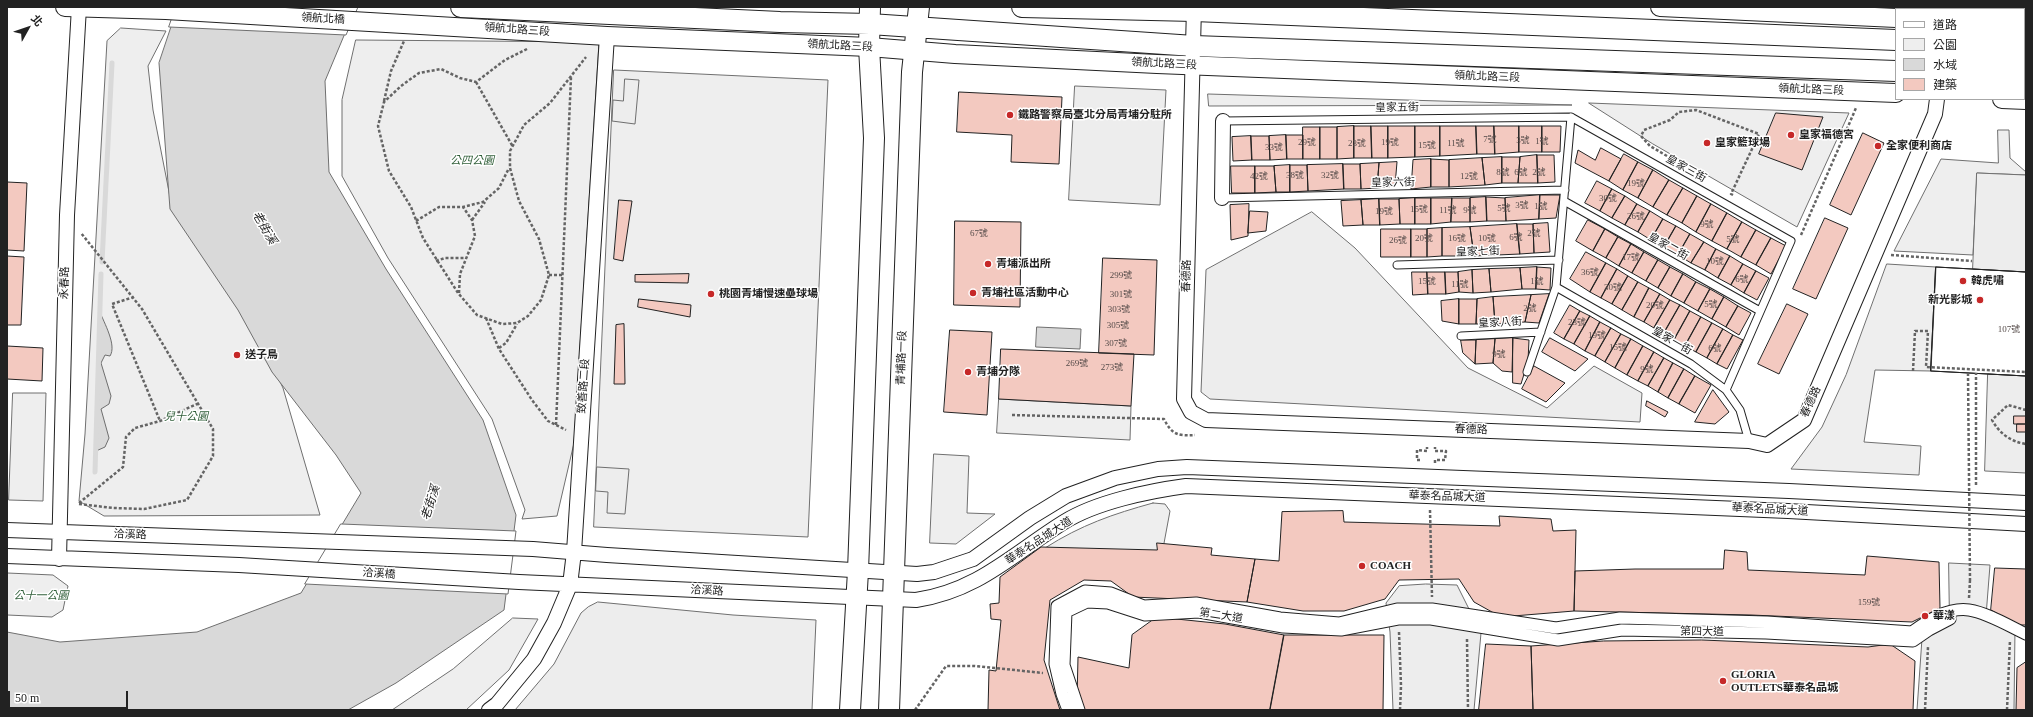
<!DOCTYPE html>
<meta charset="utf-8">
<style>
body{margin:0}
#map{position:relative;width:2033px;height:717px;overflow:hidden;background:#fff;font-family:"Times New Roman","Noto Sans TC",serif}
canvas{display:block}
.frame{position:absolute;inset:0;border:8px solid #222;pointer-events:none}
.legend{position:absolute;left:1895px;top:8px;width:130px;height:92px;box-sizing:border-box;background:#fff;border:1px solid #a7a7a7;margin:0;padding:5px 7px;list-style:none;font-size:12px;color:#222}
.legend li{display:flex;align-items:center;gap:8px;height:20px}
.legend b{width:20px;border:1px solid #a7a7a7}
.north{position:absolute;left:8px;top:8px;width:40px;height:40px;-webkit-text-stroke:3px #fff;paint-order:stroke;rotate:50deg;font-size:11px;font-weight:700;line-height:16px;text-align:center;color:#222}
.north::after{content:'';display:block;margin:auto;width:14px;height:18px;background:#222;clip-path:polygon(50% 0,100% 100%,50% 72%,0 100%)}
.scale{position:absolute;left:8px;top:691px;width:120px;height:18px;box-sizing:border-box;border:2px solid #222;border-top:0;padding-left:5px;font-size:12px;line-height:14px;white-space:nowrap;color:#222;-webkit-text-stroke:3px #fff;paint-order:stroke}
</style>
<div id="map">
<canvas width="2033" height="717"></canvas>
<div class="frame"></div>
<ul class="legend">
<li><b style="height:5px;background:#fff"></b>道路</li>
<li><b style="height:11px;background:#eee"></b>公園</li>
<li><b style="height:11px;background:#d9d9d9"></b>水域</li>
<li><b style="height:11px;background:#f3c9c0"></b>建築</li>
</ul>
<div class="north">北</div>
<div class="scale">50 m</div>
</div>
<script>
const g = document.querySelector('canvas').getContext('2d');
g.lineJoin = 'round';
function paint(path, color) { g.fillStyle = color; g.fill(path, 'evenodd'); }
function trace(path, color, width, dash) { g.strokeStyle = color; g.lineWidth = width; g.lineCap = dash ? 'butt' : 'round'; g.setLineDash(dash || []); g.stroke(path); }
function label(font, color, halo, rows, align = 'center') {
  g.font = font + ' "Times New Roman","Noto Sans TC",serif'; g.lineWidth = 3; g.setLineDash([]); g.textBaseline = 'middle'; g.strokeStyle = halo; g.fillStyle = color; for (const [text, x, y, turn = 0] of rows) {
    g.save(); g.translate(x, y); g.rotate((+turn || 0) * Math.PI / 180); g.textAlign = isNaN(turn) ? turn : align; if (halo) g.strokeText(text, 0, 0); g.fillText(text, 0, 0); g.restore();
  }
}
const green = new Path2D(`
 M121,28L166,31L148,66L153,110L172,207L259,338L283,388L320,515L104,516L79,501L85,434L107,41Z
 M356,40L599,42L574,443L557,516L522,519L525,510L492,419L388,258L342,176V100Z
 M614,70L828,80L808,537L594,527Z
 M1208,94L1572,105L1209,106Z
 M1589,103L1849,113L1797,227L1653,144Z
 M1998,130H2009L2010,158L2026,172V175L1977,173L1973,255L1894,251L1941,159L1998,163Z
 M1887,264L1936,267L1931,371L1875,370L1864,442L1921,446L1919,475L1791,469L1822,427L1846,375Z
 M13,393H46L43,501L9,500Z
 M999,399L1131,406L1130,440L997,433Z
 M934,454L969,456L967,513L995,514L956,544L930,543Z
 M1153,503L1165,504L1170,511L1162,554L1045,548C1081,525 1113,514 1153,503Z
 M7,573L53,575L68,586L63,610L52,617L7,615Z
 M513,618L538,619L509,670L466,710H392L453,669Z`);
paint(green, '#eee');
trace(green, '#6f6f6f', 1);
const parking = new Path2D(`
 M625,79L639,80L635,124L612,121L613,100L623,101Z
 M1075,86L1166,90L1160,205L1069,200Z
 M1977,173L2026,175V272L1973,269Z
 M1312,212L1355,248L1468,368L1547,408L1594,366L1642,393L1640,422L1210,399L1201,392L1206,270Z
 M1988,374L2026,376V473L1985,471Z
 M597,467L629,469L625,514L607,513L608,492L596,491Z
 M1949,563L1990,565L1986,616L2015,629L2014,710H1917L1923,624L1949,612Z
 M1426,584L1457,585L1481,633L1474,710H1393L1390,632L1386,603L1399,586Z
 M598,602L733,615L816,620L812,710H515L554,664L581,613L588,607Z`);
paint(parking, '#ededed');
trace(parking, '#6f6f6f', 1);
const water = new Path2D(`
 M178,7H356L325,81L329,172L386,269L483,420L516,515L504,610L396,683L348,710H7V632L60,642L197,632L301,593L361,493L336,455L272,372L238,310L170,209L159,63Z
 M100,312C104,323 117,345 110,356L105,355L101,363L111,396L109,404L101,409L109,438L105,447L96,451Z
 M1037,327L1081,329L1080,349L1036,347Z`);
paint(water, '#d9d9d9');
trace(water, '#6f6f6f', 1);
const pier = new Path2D(`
 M176,7H358L346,35L169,27Z
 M341,524L516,531L508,594L305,584Z`);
paint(pier, '#fff');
trace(pier, '#6f6f6f', 1);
trace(new Path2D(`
 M102,262L112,63
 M95,472L101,274`), '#d9d9d9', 5);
const building = new Path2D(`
 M959,92L1062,97L1059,164L1011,162L1012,135L957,132Z
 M1776,113L1823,117L1802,170L1759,154Z
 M1354,126V158L1337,159V127Z
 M1354,126H1371L1372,158H1354Z
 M1371,126H1388V158H1372Z
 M1388,126H1415V157L1388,158Z
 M1415,126H1440V156L1415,157Z
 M1440,126H1476L1477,154L1440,156Z
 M1476,126H1494L1495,154H1477Z
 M1494,126H1519V152L1495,154Z
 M1519,126H1542V152H1519Z
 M1542,126H1561L1560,152H1542Z
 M1303,127H1320V159H1303Z
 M1320,127H1337V159H1320Z
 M1863,133L1884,143L1851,215L1830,205Z
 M1286,135L1287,159L1270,160L1269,136Z
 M1286,135H1303V159H1287Z
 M1251,136H1269L1270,160H1252Z
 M1251,136L1252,160L1233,161L1232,137Z
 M1601,148L1621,159L1609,181L1575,163L1578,150L1595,160Z
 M1624,154L1638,162L1623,190L1609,181Z
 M1537,155L1538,183H1518L1520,157Z
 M1537,155H1554L1555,182L1538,183Z
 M1502,157H1520L1518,183H1502Z
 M1502,157V183L1485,185L1482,158Z
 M1482,158L1485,185L1449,187V160Z
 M1431,159L1449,160V187H1431Z
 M1431,159V187L1411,189L1413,160Z
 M1397,162L1395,186L1377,188L1379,163Z
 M1638,162L1653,170L1638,198L1623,190Z
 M1379,163L1377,188L1361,189L1360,164Z
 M1343,164L1344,189L1308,191L1307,165Z
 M1343,164H1360L1361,189H1344Z
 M1290,165H1307L1308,191L1290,192Z
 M1290,165V192H1276L1274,166Z
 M1231,166H1255V193H1232Z
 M1255,166H1274L1276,192L1255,193Z
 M1653,170L1669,180L1653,207L1638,198Z
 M1669,180L1683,188L1667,215L1653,207Z
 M1597,181L1612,189L1600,211L1585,203Z
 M7,182L27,183L24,251L7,250Z
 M1683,188L1697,196L1682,223L1667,215Z
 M1612,189L1625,196L1612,218L1600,211Z
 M1540,195L1539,219L1506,221L1505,198Z
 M1540,195H1560L1556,218L1539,219Z
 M1625,196L1637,204L1625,225L1612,218Z
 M1697,196L1711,204L1696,232L1682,223Z
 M1486,197L1505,198L1506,221H1487Z
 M1486,197L1487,221L1470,222V198Z
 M1415,198H1431V224H1415Z
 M1415,198V224H1400L1399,199Z
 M1431,198H1452L1451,222L1431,224Z
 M1452,198H1470V222H1451Z
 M1379,199L1380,225H1363L1361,200Z
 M1379,199H1399L1400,224L1380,225Z
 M619,200L632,201L623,261L614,259Z
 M1361,200L1363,225L1343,226L1341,201Z
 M1249,204L1248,236L1231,240L1230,205Z
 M1637,204L1650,211L1638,232L1625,225Z
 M1711,204L1727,213L1712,241L1696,232Z
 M1250,211L1268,212L1266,231L1248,233Z
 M1650,211L1663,219L1651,240L1638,232Z
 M1727,213L1742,222L1727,249L1712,241Z
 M1825,218L1848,228L1816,299L1793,289Z
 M1663,219L1676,226L1664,247L1651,240Z
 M1588,220L1605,229L1593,251L1576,241Z
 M955,221L1021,222L1020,307L954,305Z
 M1742,222L1756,230L1741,257L1727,249Z
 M1548,223L1550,252L1534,253L1533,224Z
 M1517,224H1533L1534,253L1520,254Z
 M1517,224L1520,254L1474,256L1470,227Z
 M1676,226L1690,234L1678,255L1664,247Z
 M1470,227L1474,256H1442V228Z
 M1442,228V256L1427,257V229Z
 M1381,229H1411V257H1381Z
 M1411,229H1427V257H1411Z
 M1605,229L1618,237L1606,258L1593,251Z
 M1756,230L1771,238L1756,265L1741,257Z
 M1690,234L1704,242L1691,263L1678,255Z
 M1618,237L1631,244L1619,266L1606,258Z
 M1771,238L1786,246L1771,274L1756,265Z
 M1704,242L1716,249L1705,270L1691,263Z
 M1631,244L1644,252L1632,273L1619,266Z
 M1716,249L1730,256L1718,278L1705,270Z
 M1586,252L1606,263L1590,292L1570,279Z
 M1644,252L1658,260L1646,281L1632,273Z
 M7,256L24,257L21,325H7Z
 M1730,256L1743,264L1731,285L1718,278Z
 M1103,258L1157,260L1154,355L1099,353Z
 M1658,260L1670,267L1658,288L1646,281Z
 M1606,263L1617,269L1601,298L1590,292Z
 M1743,264L1756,271L1744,293L1731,285Z
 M1537,267L1536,289H1522L1520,268Z
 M1537,267L1551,268L1550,290L1536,289Z
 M1670,267L1683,274L1671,296L1658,288Z
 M1936,267L2026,272V376L1931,371Z
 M1936,267L2026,272V376L1931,371Z
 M1520,268L1522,289L1491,292L1489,269Z
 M1489,269L1491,292L1473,293L1472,270Z
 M1617,269L1628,276L1612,304L1601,298Z
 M1472,270L1473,293L1459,292L1458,272Z
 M1756,271L1769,278L1757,300L1744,293Z
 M1412,272H1427L1428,294L1413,295Z
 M1427,272H1445L1446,294H1428Z
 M1445,272H1458L1459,292L1446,294Z
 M689,274L688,283L635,282V275Z
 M1683,274L1696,282L1684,303L1671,296Z
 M1628,276L1638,282L1622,310L1612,304Z
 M1638,282L1649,288L1634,317L1622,310Z
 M1696,282L1710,289L1698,311L1684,303Z
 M1649,288L1660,294L1644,322L1634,317Z
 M1710,289L1724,297L1712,319L1698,311Z
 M1549,294L1539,323L1525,322L1531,295Z
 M1660,294L1670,300L1654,328L1644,322Z
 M1531,295L1525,322L1495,324L1493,297Z
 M1493,297L1495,324H1476L1477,299Z
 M1724,297L1738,306L1726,327L1712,319Z
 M639,299L691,305L690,317L638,307Z
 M1459,299V324L1442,321L1441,301Z
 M1459,299H1477L1476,324H1459Z
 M1670,300L1680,305L1664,333L1654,328Z
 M1787,304L1808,314L1779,374L1758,364Z
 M1570,305L1580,311L1564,339L1554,333Z
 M1680,305L1690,311L1674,340L1664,333Z
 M1738,306L1751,313L1739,335L1726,327Z
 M1580,311L1590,316L1574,344L1564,339Z
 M1690,311L1701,317L1685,346L1674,340Z
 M1590,316L1600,322L1585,351L1574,344Z
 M1701,317L1712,323L1696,352L1685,346Z
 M1600,322L1611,328L1595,356L1585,351Z
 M1712,323L1723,329L1707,358L1696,352Z
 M624,324L625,384H614L616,325Z
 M1611,328L1621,334L1605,362L1595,356Z
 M1723,329L1733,335L1717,364L1707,358Z
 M950,330L992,332L987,415L944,412Z
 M1621,334L1631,339L1615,368L1605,362Z
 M1733,335L1743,340L1727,369L1717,364Z
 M1513,338L1512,372L1502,371L1493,363L1495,339Z
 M1513,338L1529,340L1528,361L1521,384L1513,383Z
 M1550,338L1588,359L1575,371L1542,352Z
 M1495,339L1493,363L1475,364L1476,340Z
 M1631,339L1643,346L1627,375L1615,368Z
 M1461,340H1476L1475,364L1463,353Z
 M7,346L43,348L42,381L7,379Z
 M1643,346L1654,352L1638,381L1627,375Z
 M1001,349L1134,354L1131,406L999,399Z
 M1654,352L1664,358L1648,386L1638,381Z
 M1664,358L1673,363L1658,392L1648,386Z
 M1673,363L1684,369L1668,398L1658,392Z
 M1534,366L1565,383L1546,402L1522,389Z
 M1684,369L1695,376L1679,404L1668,398Z
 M1695,376L1711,385L1695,413L1679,404Z
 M1713,390L1729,412L1715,424L1695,422Z
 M1647,401L1668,412L1665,417L1646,406Z
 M2014,416H2026V424H2014Z
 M2017,424H2026V432H2017Z
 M1343,511L1344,522L1500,526L1499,516L1551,519L1553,531L1576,530L1574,611L1501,617L1474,602L1459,579L1399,580L1385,599L1344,611H1303L1247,602L1255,559L1279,561L1282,512Z
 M1157,543L1212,548L1211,555L1255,559L1247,602L1133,597L1111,581L1084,580L1050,600L1044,660L1060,710H988L989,670L996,671L1001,620L991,619L990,604L999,603L1000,577L1041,547L1157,550Z
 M1725,550L1747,552L1748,570L1865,575L1867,556L1939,562L1940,608L1912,622L1751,615L1574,611L1575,571L1635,569H1723Z
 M1995,568L2026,569V625H2016L1991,610Z
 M1157,617L1225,624L1284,635L1270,710H1085L1077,700L1078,657L1129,668L1132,635Z
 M1284,635H1384L1383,710H1270Z
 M1702,640L1868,647L1890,644L1915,661L1913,710H1533L1531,646L1603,641Z
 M1486,644L1531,646L1533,710H1479Z
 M2026,662V710H2016L2017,668Z`);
paint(building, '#f3c9c0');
trace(building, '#222', 1);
const service = new Path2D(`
 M1571,117L1791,241L1726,390
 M1223,121L1571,117
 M1222,198L1565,190
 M1564,201L1760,311
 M1397,265L1559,260
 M1556,287L1691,364L1726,390L1740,410L1749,441
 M1461,336L1541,332
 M1527,372L1556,287L1571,117`);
const pedestrian = new Path2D(`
 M1068,710L1062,694L1055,664L1057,606L1085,591L1111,593L1144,606L1196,603L1280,618L1339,623L1397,609H1432L1556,628L1620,618L1767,622L1912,632C1927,621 1948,607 1969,610C1988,613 2009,626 2026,634
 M1079,710L1064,665L1066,612L1087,602L1108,603L1145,615L1199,612L1283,627L1341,630L1398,619H1431L1558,640L1622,630L1766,633L1913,641L1929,630L1950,619`);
const minor = new Path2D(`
 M1194,7L1184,399L1191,412L1206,420L1749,441L1767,445L1804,420L1935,114L1937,99
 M1940,7V9
 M1222,198L1223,121
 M7,530L533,549L607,555L917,574L934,572L973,559L1030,518L1066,496L1115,478L1158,469L1187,467L1789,491L2026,503
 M7,556L239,565L519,582L916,600C978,591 1014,553 1064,522C1096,502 1149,491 1186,486L1788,511L2026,524
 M59,559L67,215L79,7
 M489,710L497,704L534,659L554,623L570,585L574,552L607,36`);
const tertiary = new Path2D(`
 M65,7L166,10L607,36L869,47L955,54L1157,64L1896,93
 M1660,7L1896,18
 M2024,23H2026
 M2002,99L2026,100`);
const secondary = new Path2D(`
 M461,7L780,22L870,24L1194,46L1896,71
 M1022,7L1194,11L1896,40
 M2024,45H2026
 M2024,78H2026
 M850,710L858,571L874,138L869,47L870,7
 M889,710L912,72L919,7`);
trace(service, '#222', 9);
trace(pedestrian, '#222', 13);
trace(minor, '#222', 16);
trace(tertiary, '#222', 20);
trace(secondary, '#222', 22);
trace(new Path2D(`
 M527,49L505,60L476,82L460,78L441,69L419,73L401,86L384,102L378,126L389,171L411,207L423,238L458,293L477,315L502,324L517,323L528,316L541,300L549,275L539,239L519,201L510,168V151L524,125L550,103L586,57
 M476,82L513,147
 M384,101L391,71L404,41
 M1667,156L1650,146L1641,136L1644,130L1670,120L1679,112L1696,110L1759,134L1731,194L1733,195
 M472,220L485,202
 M416,221L439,207H463L483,202L499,188L509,168
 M1801,235L1856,108
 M1891,255L1972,261
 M436,261L445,258H465
 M549,275H563
 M459,293L460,274L475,236L472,220L463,207
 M134,297L112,304L160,421
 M486,318L499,349L532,400L548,421L566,430
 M499,348L506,343L517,324
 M1913,371L1915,331H1928L1926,367L2026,372
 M2026,410L2008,405L1992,420C1999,433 2011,442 2026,444
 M1012,415L1164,419C1172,435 1178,436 1195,435
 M556,425L571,77
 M1420,460H1417V450L1427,451V447
 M1435,463V460H1445L1446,451H1435V447
 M1976,485V373
 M79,503L123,467L126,437L135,428L160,421L199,403
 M79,504L113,508L144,509L187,500L213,456V429L142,309L81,233
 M1430,510L1432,597
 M1969,598L1970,580
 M1399,632L1401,686L1400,710
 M1467,639L1468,710
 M915,710L946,666H975L1043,673
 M1925,710L1928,647
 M2007,710L2010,640`), '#646464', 2.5, [3, 2]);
trace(service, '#fff', 7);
trace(pedestrian, '#fff', 11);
trace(minor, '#fff', 14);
trace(tertiary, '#fff', 18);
trace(secondary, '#fff', 20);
trace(new Path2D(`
 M1968,373L1970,580`), '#646464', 2.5, [3, 2]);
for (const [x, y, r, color] of [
 [1010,115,4,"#c62828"],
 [1791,135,4,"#c62828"],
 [1707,143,4,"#c62828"],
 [1878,146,4,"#c62828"],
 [988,264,4,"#c62828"],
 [1963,281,4,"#c62828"],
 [973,293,4,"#c62828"],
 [711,294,4,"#c62828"],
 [1980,300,4,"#c62828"],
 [237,355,4,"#c62828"],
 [968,372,4,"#c62828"],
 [1362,566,4,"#c62828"],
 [1925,616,4,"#c62828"],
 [1723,681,4,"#c62828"]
]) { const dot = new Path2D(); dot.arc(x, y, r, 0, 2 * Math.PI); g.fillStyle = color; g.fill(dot); trace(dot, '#fff', 1.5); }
label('9px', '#564c4a', null, [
 ["7號",1490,140],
 ["3號",1523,141],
 ["1號",1542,142],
 ["29號",1307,143],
 ["19號",1390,143],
 ["23號",1357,144],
 ["11號",1456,144],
 ["15號",1427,146],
 ["33號",1274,148],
 ["8號",1503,173],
 ["6號",1521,173],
 ["2號",1539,173],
 ["38號",1295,176],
 ["32號",1330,176],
 ["42號",1259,177],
 ["12號",1469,177],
 ["19號",1636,184],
 ["30號",1608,199],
 ["3號",1522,206],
 ["1號",1541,207],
 ["5號",1504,209],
 ["15號",1419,210],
 ["11號",1448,211],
 ["9號",1470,211],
 ["19號",1384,212],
 ["26號",1636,217],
 ["9號",1707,225],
 ["67號",979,234],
 ["2號",1534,234],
 ["6號",1516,238],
 ["20號",1424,239],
 ["16號",1457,239],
 ["10號",1487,239],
 ["5號",1733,240],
 ["26號",1398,241],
 ["17號",1631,258],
 ["10號",1715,262],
 ["36號",1590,273],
 ["299號",1121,276],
 ["6號",1742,280],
 ["15號",1427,282],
 ["1號",1537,282],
 ["11號",1460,285],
 ["30號",1613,288],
 ["301號",1121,295],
 ["5號",1711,305],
 ["20號",1655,306],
 ["2號",1530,309],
 ["303號",1119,310],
 ["23號",1577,323],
 ["305號",1118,326],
 ["107號",2009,330],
 ["19號",1597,336],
 ["307號",1116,344],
 ["15號",1618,348],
 ["6號",1715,349],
 ["9號",1499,355],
 ["269號",1077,364],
 ["273號",1112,368],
 ["9號",1647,370],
 ["159號",1869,603]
]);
label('11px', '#222', '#fff', [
 ["領航北橋",323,19,3],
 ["領航北路三段",517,30,4],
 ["領航北路三段",840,46,3],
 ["領航北路三段",1164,64,3],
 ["領航北路三段",1487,77,2],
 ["領航北路三段",1811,90,2],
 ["皇家五街",1397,108,-1],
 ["皇家三街",1686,169,29],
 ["皇家六街",1393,183,-1],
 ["皇家二街",1668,247,29],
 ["皇家七街",1478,252,-2],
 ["春德路",1187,276,-89],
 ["永春路",65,283,-88],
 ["皇家八街",1500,323,-3],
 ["皇家一街",1672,341,30],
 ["青埔路一段",902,358,-88],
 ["致善路二段",584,386,-86],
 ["春德路",1811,402,-65],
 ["春德路",1471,430,2],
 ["華泰名品城大道",1447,497,2],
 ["華泰名品城大道",1770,510,3],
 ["洽溪路",130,535,2],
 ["華泰名品城大道",1039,541,-33],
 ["洽溪橋",379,574,4],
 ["洽溪路",707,591,3],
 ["第二大道",1221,616,9],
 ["第四大道",1702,632,1]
]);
label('bold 11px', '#222', '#fff', [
 ["鐵路警察局臺北分局青埔分駐所",1018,115],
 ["皇家福德宮",1799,135],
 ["皇家籃球場",1715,143],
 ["全家便利商店",1886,146],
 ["青埔派出所",996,264],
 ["韓虎嘯",1971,281],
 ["青埔社區活動中心",981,293],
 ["桃園青埔慢速壘球場",719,294],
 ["新光影城",1972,300,"right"],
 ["送子鳥",245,355],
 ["青埔分隊",976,372],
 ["COACH",1370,566],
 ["華漾",1933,616],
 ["GLORIA",1731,675],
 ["OUTLETS華泰名品城",1731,688]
], 'left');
label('italic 11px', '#2f5e38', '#fff', [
 ["公四公園",472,161],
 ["兒十公園",186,417],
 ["公十一公園",41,596]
]);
label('italic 12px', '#222', '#fff', [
 ["老街溪",264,228,60],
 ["老街溪",431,503,-72]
]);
</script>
